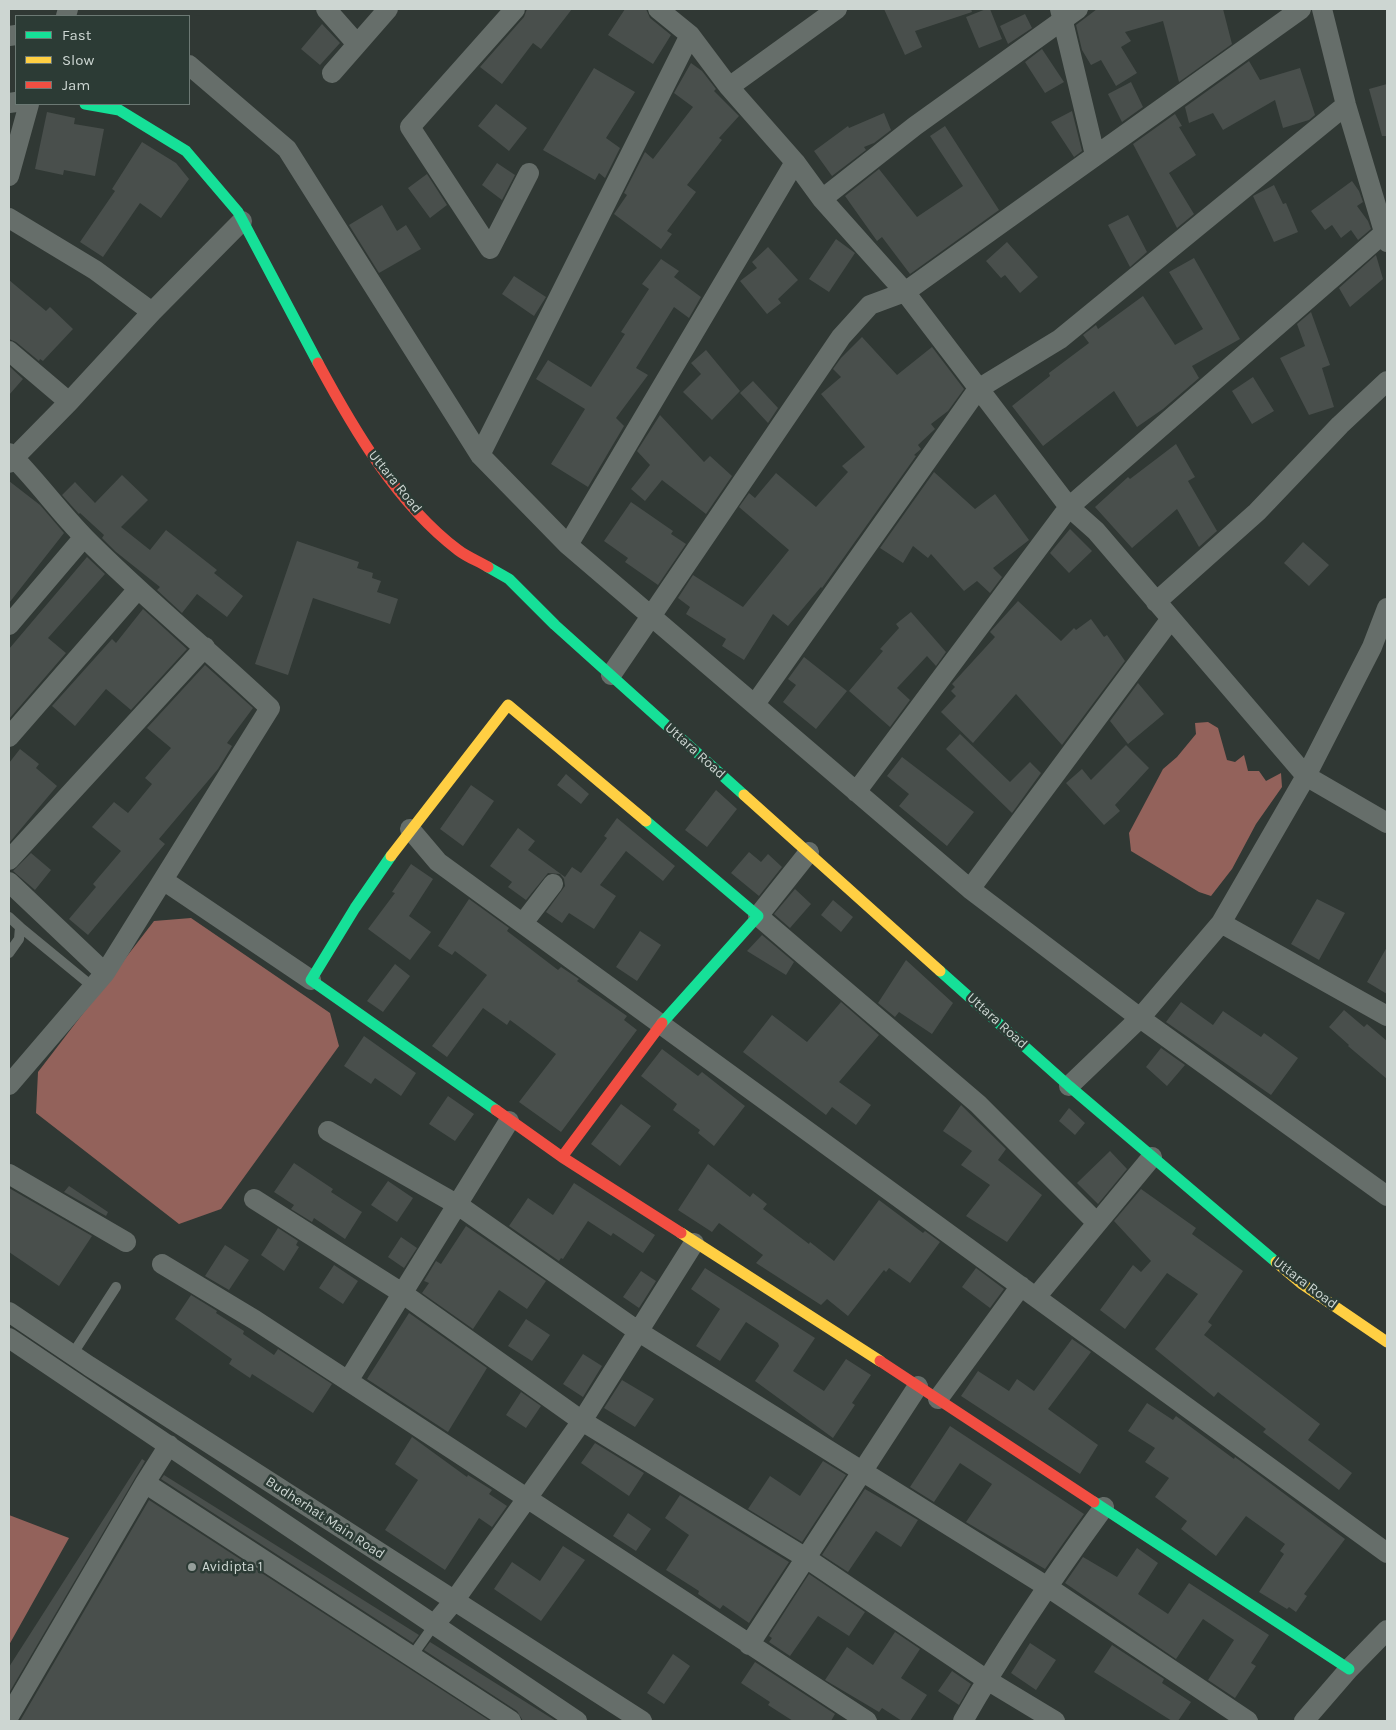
<!DOCTYPE html>
<style>
body{margin:0}
#map{position:relative;width:1396px;height:1730px;overflow:hidden;background:#303834;font-family:Karla,sans-serif}
canvas{display:block}
.frame{position:absolute;inset:0;border:10px solid #cdd6d2;pointer-events:none}
.legend{position:absolute;left:15px;top:15px;width:175px;height:90px;box-sizing:border-box;background:#2c3b35;border:1px solid #6c7974;margin:0;padding:6px 9px;list-style:none;font-size:15px;color:#cdd6d2}
.legend li{display:flex;align-items:center;gap:10px;height:25px}
.legend b{width:25px;border:1px solid #6c7974}
</style>
<div id="map">
<canvas width="1396" height="1730"></canvas>
<div class="frame"></div>
<ul class="legend">
<li><b style="height:6px;background:#16e098"></b>Fast</li>
<li><b style="height:6px;background:#ffcf43"></b>Slow</li>
<li><b style="height:6px;background:#f24e42"></b>Jam</li>
</ul>
</div>
<script>
const g = document.querySelector('canvas').getContext('2d');
g.lineJoin = 'round';
function paint(path, color) { g.fillStyle = color; g.fill(path, 'evenodd'); }
function trace(path, color, width, dash) { g.strokeStyle = color; g.lineWidth = width; g.lineCap = dash ? 'butt' : 'round'; g.setLineDash(dash || []); g.stroke(path); }
function label(font, color, halo, rows, align = 'center') {
  g.font = font + ' Karla,sans-serif'; g.lineWidth = 5; g.setLineDash([]); g.textBaseline = 'middle'; g.strokeStyle = halo; g.fillStyle = color; for (const [text, x, y, turn = 0] of rows) {
    g.save(); g.translate(x, y); g.rotate((+turn || 0) * Math.PI / 180); g.textAlign = isNaN(turn) ? turn : align; if (halo) g.strokeText(text, 0, 0); g.fillText(text, 0, 0); g.restore();
  }
}
paint(new Path2D(`
 M1208,722L1218,728L1227,760L1235,762L1244,755L1248,771H1259L1266,781L1281,773L1282,787L1256,824L1232,869L1211,896L1199,892L1131,851L1129,833L1163,769L1177,757L1196,734L1195,723Z
 M191,918L330,1013L339,1046L221,1209L179,1224L36,1113L38,1072L154,921Z
 M9,1515L69,1538L9,1645Z`), '#93625b');
paint(new Path2D(`
 M527,9H572L541,49L533,43L502,84L480,67L524,17Z
 M625,9H646L650,18L671,35L653,64L608,35Z
 M884,9H971L972,12L915,31L922,47L905,55Z
 M986,9H990L1002,39L979,48L966,17Z
 M1097,9H1223L1232,44L1179,82L1163,21L1125,32L1131,41L1121,47L1137,73L1116,86L1101,60L1091,65L1082,50L1076,25Z
 M1025,14L1032,28L1008,44L1000,26Z
 M322,24L340,43L320,65L301,49Z
 M1042,49L1064,82L1045,93L1025,62Z
 M1249,61L1260,80L1300,68L1315,115L1309,120L1283,128L1275,100L1223,130L1213,113L1189,123L1185,107Z
 M691,63L702,71L716,89L714,91L739,116L719,138L722,140L687,185L696,192L667,231L672,234L661,249L614,214L627,195L624,193L645,152L653,159L693,107L674,93Z
 M594,68L635,92L606,138L620,148L605,178L599,173L595,180L543,150Z
 M1131,82L1143,107L1122,122L1108,94Z
 M1387,84V136H1382L1369,89Z
 M496,104L527,128L509,151L478,126Z
 M1072,111L1082,151L1074,157L1051,122Z
 M47,112L75,118L74,124L104,129L95,176L64,170L63,175L35,169Z
 M884,113L891,130L874,143L864,147L866,150L832,176L814,151L848,126L849,128Z
 M1175,114L1182,126L1179,127L1196,155L1169,173L1194,214L1177,228L1133,144Z
 M945,126L999,210L910,274L882,237L877,241L845,196L879,169L917,217L963,186L930,136Z
 M142,142L176,163L189,179L161,218L140,203L103,257L80,242L115,191L112,189Z
 M497,163L515,175L502,200L482,185Z
 M427,174L447,205L430,218L408,188Z
 M1352,181L1359,191L1363,202L1357,206L1368,221L1371,229L1358,240L1351,230L1341,238L1332,225L1325,230L1311,211Z
 M1274,185L1283,204L1286,203L1298,232L1274,242L1253,196Z
 M382,205L397,231L406,225L421,249L379,273L349,225Z
 M1128,215L1147,252L1130,267L1108,225Z
 M836,239L855,253L829,292L809,279Z
 M1007,242L1038,277L1020,293L1005,275L1001,278L986,261Z
 M768,247L798,280L778,299L781,303L767,314L740,281L757,268L752,262Z
 M1376,255L1383,279L1350,307L1339,288Z
 M1194,258L1240,339L1192,366L1199,378L1163,409L1137,427L1114,391L1043,446L1012,406L1050,376L1049,373L1089,343L1083,335L1096,325L1098,329L1143,296L1175,345L1203,329L1169,272Z
 M661,259L679,271L674,277L701,297L689,318L674,307L636,368L648,375L616,418L624,426L588,487L551,464L585,409L536,379L548,360L591,387L625,334L621,332L649,289L642,284Z
 M514,276L546,297L534,316L502,294Z
 M9,280L46,311L50,307L73,329L43,361L40,359L39,361L16,342L9,339Z
 M1311,312L1330,365L1322,368L1334,407L1309,415L1280,358L1305,346L1297,324Z
 M862,337L897,375L932,347L964,389L948,411L931,424L935,429L918,445L921,449L914,455L916,456L822,588L821,587L788,626L773,614L744,660L722,646L726,639L686,614L690,607L678,598L693,575L743,607L789,550L739,507L749,493L755,498L776,473L816,507L848,472L842,466L865,447L821,394L841,377L833,369L841,358Z
 M706,350L740,391L712,420L683,392L701,374L691,363Z
 M9,366L23,379L9,395Z
 M1253,377L1274,411L1252,424L1232,391Z
 M753,381L778,408L768,423L740,393Z
 M660,415L704,462L710,456L732,476L706,514L662,480L645,501L631,489L650,465L637,451Z
 M1176,444L1195,477L1188,481L1217,531L1199,547L1177,509L1132,548L1095,507L1128,477L1130,479Z
 M934,472L975,509L995,494L1029,540L993,568L1002,577L990,593L977,581L964,591L931,554L928,558L913,546L903,563L880,548Z
 M122,475L148,500L121,527L150,550L166,530L217,570L214,573L243,596L227,617L197,594L182,613L157,590L160,587L116,552L102,538L104,535L80,513L79,514L62,495L75,482L95,503Z
 M9,481L40,505L64,533L9,603Z
 M631,502L673,531L671,534L686,544L658,585L625,562L628,558L604,541Z
 M1070,529L1092,551L1069,573L1050,553Z
 M297,541L359,562L357,568L373,573L372,578L381,581L377,592L398,599L390,624L313,598L288,675L255,664Z
 M1303,542L1329,565L1309,586L1284,563Z
 M87,557L105,574L48,638L66,653L9,719V649Z
 M1018,601L1061,641L1074,628L1076,630L1091,619L1104,637L1107,635L1125,661L1062,745L1016,694L973,743L941,712L956,696L951,691L955,687L952,684L995,637L990,632Z
 M143,609L187,649L131,710L106,689L75,726L52,706L112,639L116,643Z
 M911,612L946,652L936,666L927,656L897,688L910,700L890,727L849,691L883,651L880,649L899,628L896,624Z
 M804,657L847,691L816,729L783,702L796,685L788,679Z
 M205,665L253,708L227,743L232,746L218,769L159,839L165,844L88,935L69,919L96,887L93,884L121,851L92,827L114,802L128,813L152,784L145,778L171,748L147,728Z
 M1138,683L1164,714L1128,744L1110,721Z
 M960,734L1010,782L1030,762L1041,773L1012,813L946,749Z
 M1126,745L1149,768L1115,805L1120,811L1104,825L1066,783L1082,769L1091,780Z
 M20,749L39,764L36,768L57,786L9,843V763Z
 M902,757L974,812L947,846L899,806L909,794L887,776Z
 M566,774L589,794L581,804L557,785Z
 M471,785L494,801L463,846L440,829Z
 M716,790L737,809L707,847L685,830Z
 M617,818L675,866L663,881L626,851L600,885L616,896L594,929L569,913L562,923L546,912L565,886L564,879L560,874L548,873L526,900L508,887L512,882L490,866L518,828L535,841L528,850L565,877L572,867L581,873L607,838L604,836Z
 M749,852L761,862L768,854L782,867L759,896L731,873Z
 M31,853L51,870L35,890L13,871Z
 M411,864L433,879L409,916L431,932L410,960L368,929L395,893L392,892Z
 M795,889L811,904L790,928L774,914Z
 M469,899L509,928L507,931L558,970L561,967L579,979L577,981L627,1016L624,1020L637,1030L561,1132L519,1102L556,1054L510,1020L507,1025L483,1008L447,1057L432,1046L487,975L455,951L452,955L438,946Z
 M1317,899L1345,913L1319,960L1291,944Z
 M833,900L853,917L841,932L821,915Z
 M640,931L661,945L637,981L616,967Z
 M762,935L794,962L786,975L747,951Z
 M1387,947V994L1367,982Z
 M906,960L953,1003L932,1034L899,1012L895,1017L878,1003Z
 M395,964L410,976L383,1012L367,1001Z
 M841,1002L879,1035L839,1082L871,1105L856,1125L832,1107L826,1115L743,1052L772,1015L807,1042Z
 M1181,1002L1213,1025L1223,1011L1261,1037L1264,1033L1298,1058L1271,1095L1166,1022Z
 M1344,1010L1364,1027L1367,1024L1387,1041V1079L1348,1046L1349,1045L1329,1027Z
 M364,1036L416,1073L401,1096L375,1078L371,1084L344,1066Z
 M1161,1048L1185,1065L1167,1086L1146,1067Z
 M662,1049L698,1076L702,1072L745,1106L714,1146L698,1133L700,1130L673,1110L677,1104L641,1076Z
 M448,1096L474,1114L455,1141L429,1124Z
 M621,1104L651,1126L620,1166L591,1144Z
 M961,1105L1006,1149L998,1160L1042,1195L1007,1242L966,1216L990,1185L961,1165L972,1151L943,1131Z
 M1069,1108L1085,1123L1075,1135L1059,1121Z
 M1110,1151L1127,1169L1098,1204L1077,1183Z
 M294,1163L333,1189L331,1192L362,1212L345,1239L314,1218L312,1222L291,1209L294,1205L274,1192Z
 M708,1164L750,1197L753,1193L767,1204L763,1209L809,1244L810,1242L834,1261L879,1200L923,1233L925,1231L940,1242L910,1283L889,1268L886,1272L884,1270L848,1316L827,1299L821,1305L756,1263L763,1255L719,1223L712,1232L678,1210Z
 M388,1181L413,1198L397,1222L371,1205Z
 M574,1183L655,1235L643,1253L613,1233L611,1236L588,1221L563,1259L561,1258L559,1261L509,1226L528,1198L553,1215Z
 M69,1186L108,1212L106,1216L64,1192Z
 M9,1188L92,1236L59,1286L9,1252Z
 M1141,1189L1196,1228L1192,1234L1243,1271L1208,1322L1212,1325L1204,1335L1320,1424L1308,1440L1352,1473L1339,1490L1263,1432L1266,1429L1218,1392L1214,1397L1155,1349L1198,1294L1167,1273L1125,1329L1100,1310L1133,1265L1141,1272L1151,1261L1114,1221Z
 M466,1226L546,1281L527,1309L499,1290L473,1329L422,1293L429,1283L424,1281L436,1261L441,1264Z
 M278,1228L298,1241L296,1245L299,1247L284,1271L261,1255Z
 M401,1237L417,1248L404,1268L388,1257Z
 M225,1245L249,1260L229,1290L205,1276Z
 M334,1265L358,1281L343,1304L319,1288Z
 M705,1268L815,1338L793,1371L824,1391L846,1359L871,1375L852,1403L855,1405L833,1438L755,1381L779,1346L778,1343L746,1322L720,1361L696,1346L720,1309L691,1289Z
 M976,1268L1004,1289L990,1308L962,1287Z
 M641,1271L656,1281L639,1308L623,1297Z
 M191,1295L217,1311L216,1313L244,1331L243,1334L274,1355L278,1349L332,1384L313,1413L252,1374L250,1378L229,1364L232,1359L175,1319Z
 M409,1313L487,1368L448,1432L367,1379Z
 M526,1319L550,1335L532,1361L508,1346Z
 M1072,1339L1091,1352L1048,1409L1098,1445L1080,1474L961,1396L978,1371L1009,1391L1017,1379L1034,1391Z
 M583,1354L602,1366L583,1397L563,1384Z
 M622,1380L654,1399L635,1427L604,1408Z
 M521,1392L541,1406L526,1428L506,1415Z
 M1147,1403L1173,1420L1176,1416L1234,1459L1235,1457L1345,1539L1304,1594L1307,1596L1296,1612L1289,1607L1287,1609L1259,1592L1284,1554L1280,1551L1285,1544L1246,1516L1216,1556L1181,1529L1187,1521L1155,1497L1169,1478L1145,1462L1155,1448L1128,1431Z
 M950,1426L1084,1514L1045,1569L966,1522L992,1484L960,1463L934,1502L910,1487Z
 M412,1437L467,1477L468,1475L492,1490L489,1494L507,1506L492,1527L479,1518L445,1570L385,1530L418,1480L395,1464Z
 M595,1443L644,1473L629,1496L581,1463Z
 M142,1459L145,1461L9,1693V1667Z
 M823,1461L846,1475L802,1542L748,1509L770,1476L800,1496Z
 M164,1475L419,1635L413,1643L161,1479Z
 M865,1489L918,1520L901,1547L876,1531L848,1572L822,1555Z
 M680,1495L789,1562L749,1623L723,1605L720,1609L698,1594L699,1591L666,1570L689,1535L665,1518Z
 M149,1500L490,1721H20Z
 M628,1513L651,1529L636,1551L613,1536Z
 M563,1546L585,1560L541,1621L494,1589L512,1562L540,1581Z
 M1137,1548L1158,1563L1138,1594L1168,1614L1189,1583L1269,1635L1251,1663L1256,1666L1235,1698L1208,1680L1234,1640L1203,1619L1176,1659L1065,1583L1083,1557L1117,1577Z
 M809,1574L865,1612L849,1636L818,1616L790,1656L769,1642L772,1638L769,1636Z
 M895,1632L920,1649L901,1678L927,1695L910,1721H902L882,1708L879,1712L825,1680L847,1647L873,1665Z
 M430,1642L556,1721H523L517,1711L424,1650Z
 M1030,1643L1056,1660L1036,1690L1011,1673Z
 M1112,1645L1164,1679L1162,1683L1191,1702L1178,1721H1172L1094,1672Z
 M673,1654L690,1666L664,1704L647,1693Z
 M755,1662L835,1714L831,1721H793L768,1705L770,1702L741,1683Z
 M952,1671L971,1684L959,1705L938,1691Z`), '#494f4c');
trace(new Path2D(`
 M9,917L20,927L19,939L9,953
 M20,927L93,987
 M72,1355L116,1287
 M412,1656L434,1625`), '#666e6a', 10);
trace(new Path2D(`
 M326,9L357,44
 M515,9L410,127L490,249L529,173
 M658,9L690,35L729,87L795,162L822,199L905,292L1069,507L1096,531L1306,776L1387,823
 M1060,9L1095,155
 M1322,9L1346,105L1387,242
 M66,16L68,9
 M9,36L16,35
 M189,65L287,149L480,455L568,545L970,889L1140,1018L1387,1196
 M332,73L388,9
 M729,87L837,9
 M9,103L16,102
 M9,176L29,104
 M822,199L915,126L1078,9
 M9,218L95,270L152,312
 M9,351L69,402
 M9,453C36,479 58,511 85,538C144,598 209,650 270,708L105,973
 M480,455L690,35
 M9,463L69,402L152,312L242,221
 M568,545L795,162
 M1156,602L1257,512L1340,425L1387,381
 M9,625L84,537
 M611,675L841,337L870,305L905,292L1301,9
 M755,704L978,389L1060,339L1346,105
 M9,737L138,589
 M856,792L1069,507L1384,233
 M410,829L438,862L1387,1553
 M809,852L758,916L978,1104L1097,1223
 M9,860L205,647
 M163,880L311,980
 M9,882L105,973L9,1085
 M970,889L1170,620
 M523,923L553,884
 M1221,923L1387,1016
 M1069,1086L1140,1018L1221,923L1306,776L1372,647L1387,608
 M328,1131L458,1205L639,1332L1046,1586L1248,1721
 M9,1174L126,1242
 M254,1199L402,1293L582,1421L806,1558L987,1680L1055,1721
 M162,1264L255,1320L867,1721
 M1036,1297L1152,1157
 M9,1312L89,1366L642,1721
 M9,1338L577,1721
 M348,1381L509,1121
 M938,1399L1021,1286
 M145,1483L169,1445
 M434,1625L454,1601L582,1421L694,1243
 M749,1645L918,1386
 M9,1716L145,1483L511,1721
 M963,1721C1005,1647 1053,1577 1104,1507
 M1304,1721L1349,1669L1387,1630`), '#666e6a', 20);
trace(new Path2D(`
 M85,104L119,110L186,151L238,212L318,363
 M488,567L509,579L555,625L744,795
 M646,821L758,916L662,1023
 M391,856L355,908L311,980L496,1110
 M940,971L1069,1086L1276,1262
 M1094,1502L1349,1669`), '#16e098', 11);
trace(new Path2D(`
 M744,795L940,971
 M391,856L508,705L646,821
 M681,1233L880,1361
 M1276,1262L1302,1284L1387,1342`), '#ffcf43', 11);
trace(new Path2D(`
 M318,363C353,428 397,504 458,550C467,557 478,561 488,567
 M496,1110L562,1157L681,1233
 M562,1157L662,1023
 M880,1361L1094,1502`), '#f24e42', 11);
for (const [x, y, r, color] of [
 [192,1567,5,"#969f9b"]
]) { const dot = new Path2D(); dot.arc(x, y, r, 0, 2 * Math.PI); g.fillStyle = color; g.fill(dot); trace(dot, '#2c3b35', 2); }
label('14px', '#cdd6d2', '#2c3b35', [
 ["Uttara Road",395,482,51],
 ["Uttara Road",695,751,42],
 ["Uttara Road",997,1021,42],
 ["Uttara Road",1305,1283,37],
 ["Budherhat Main Road",325,1518,33]
]);
label('14px', '#cdd6d2', '#2c3b35', [
 ["Avidipta 1",202,1567]
], 'left');
</script>
